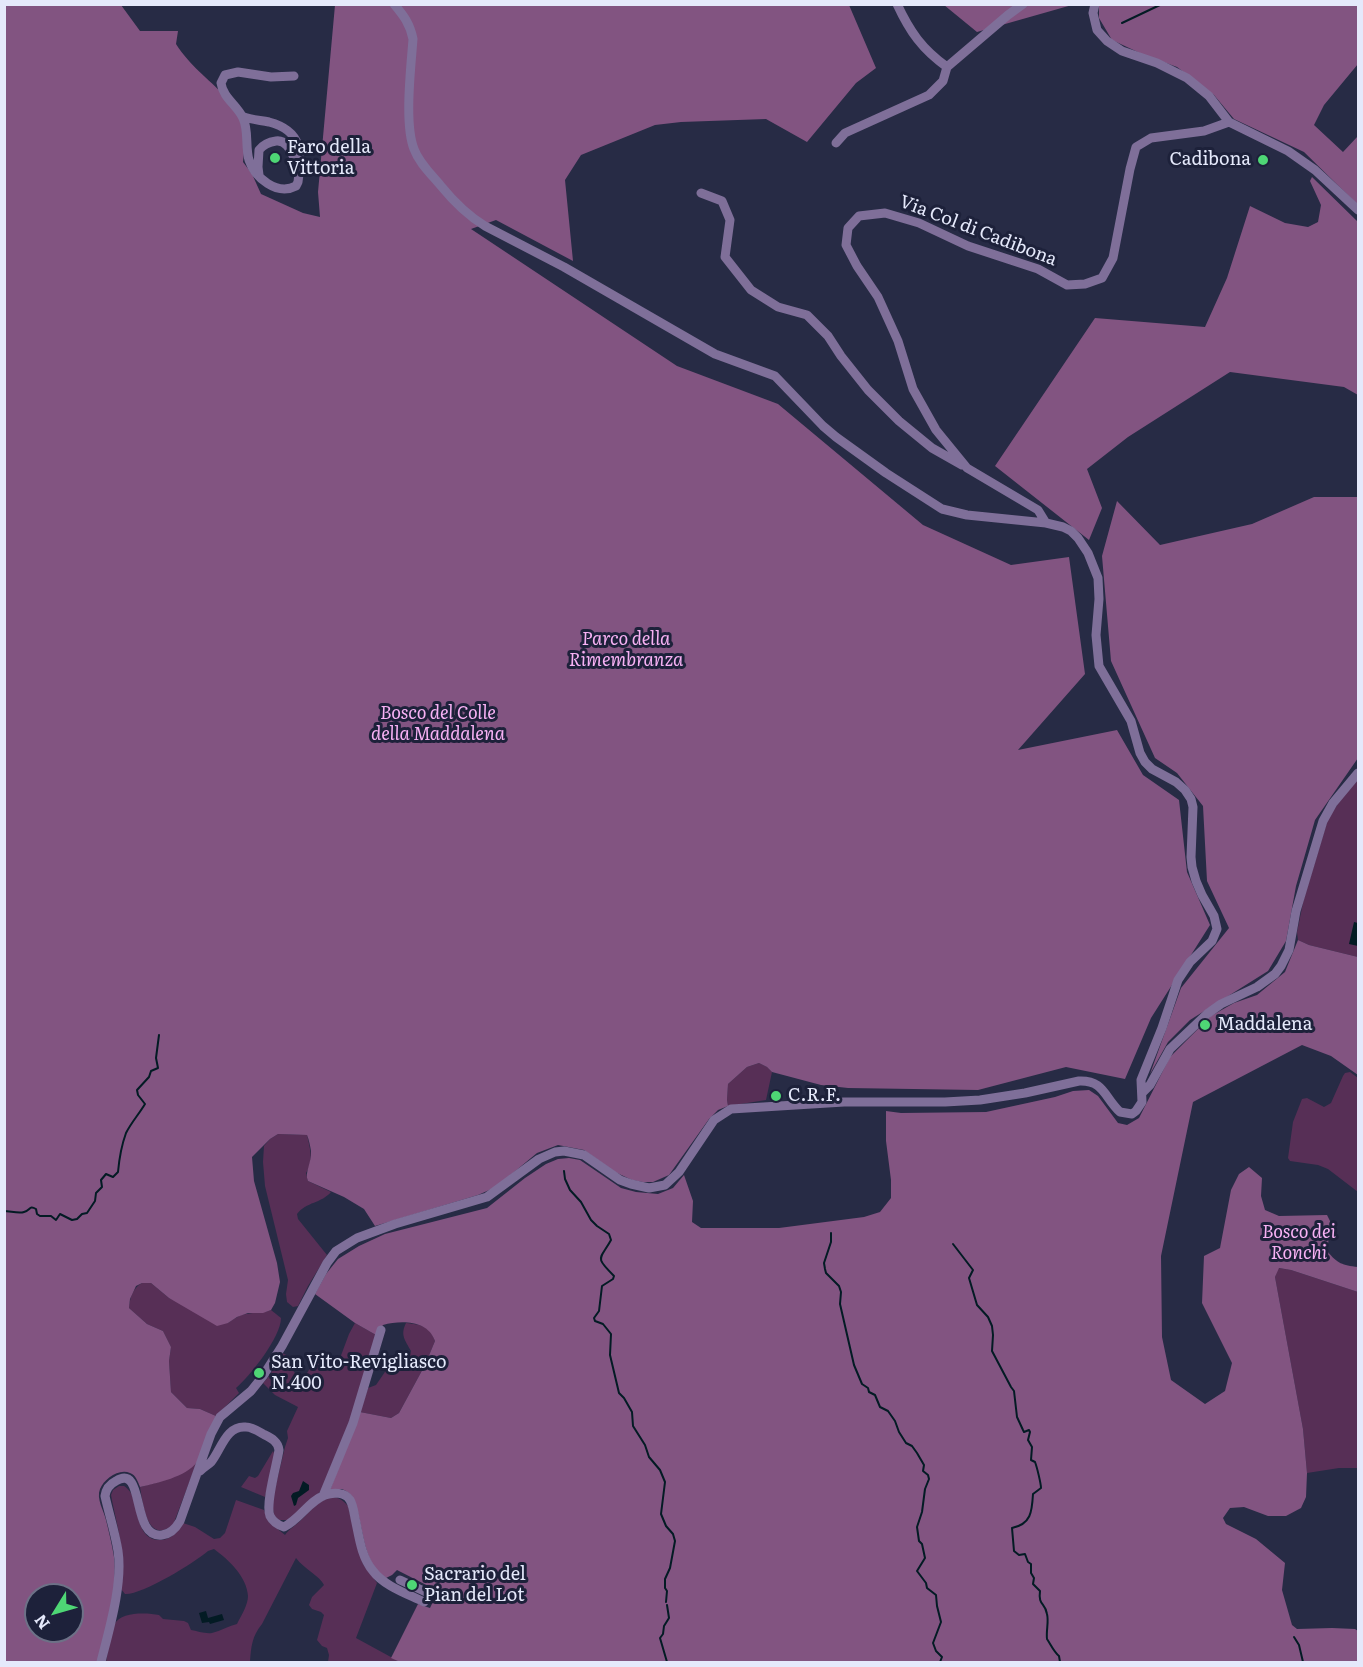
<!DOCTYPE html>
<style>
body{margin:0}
#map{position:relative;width:1363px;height:1667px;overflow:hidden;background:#272b45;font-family:Literata,serif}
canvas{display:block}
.frame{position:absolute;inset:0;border:6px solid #e5e9fb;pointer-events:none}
.north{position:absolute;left:24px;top:1583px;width:60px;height:60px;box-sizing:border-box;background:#1d213a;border:2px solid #6d7187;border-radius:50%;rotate:233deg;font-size:16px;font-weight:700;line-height:24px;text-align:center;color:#e5e9fb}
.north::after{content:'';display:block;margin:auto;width:21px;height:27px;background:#4ed675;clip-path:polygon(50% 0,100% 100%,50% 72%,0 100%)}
</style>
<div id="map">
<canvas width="1363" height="1667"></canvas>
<div class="frame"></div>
<div class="north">N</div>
</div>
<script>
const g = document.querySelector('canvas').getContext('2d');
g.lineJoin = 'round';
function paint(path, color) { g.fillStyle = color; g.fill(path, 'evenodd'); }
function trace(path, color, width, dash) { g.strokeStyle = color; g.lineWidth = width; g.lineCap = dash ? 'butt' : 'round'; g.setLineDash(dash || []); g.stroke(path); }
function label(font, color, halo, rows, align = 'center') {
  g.font = font + ' Literata,serif'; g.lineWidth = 6; g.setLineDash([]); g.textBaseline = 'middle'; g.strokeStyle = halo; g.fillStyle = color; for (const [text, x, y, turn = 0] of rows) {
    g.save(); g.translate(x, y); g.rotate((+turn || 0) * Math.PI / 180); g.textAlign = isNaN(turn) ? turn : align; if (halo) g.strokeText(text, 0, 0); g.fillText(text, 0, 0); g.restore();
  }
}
paint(new Path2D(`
 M1358,780V957L1309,945L1298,940L1297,932L1304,898L1328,819L1343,796Z
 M759,1063L767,1067L772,1072L766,1100L728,1106L727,1100L728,1084L747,1067Z
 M1350,1072L1358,1078V1192L1328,1169L1318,1165L1290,1161L1288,1158L1293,1122L1302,1099L1307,1098L1324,1107L1331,1103L1343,1076L1345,1073Z
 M278,1134L307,1135C310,1148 314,1161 306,1173L308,1181L331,1192C322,1203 306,1202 297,1214L298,1219L327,1255L308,1286L298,1306L293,1307L287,1302L286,1294L288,1280L265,1186L263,1162L264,1146L270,1139Z
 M1278,1268L1291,1270L1358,1292V1468H1339L1307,1473L1303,1429L1275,1277Z
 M142,1283H151L169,1298L228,1323C234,1319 239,1315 246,1314C256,1312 261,1314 271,1310L281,1318C281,1337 250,1376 236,1388L239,1393L216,1416L200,1409L187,1408L171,1392L169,1361L171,1347L163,1331L147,1324L129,1308C130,1297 133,1288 142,1283Z
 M355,1323L376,1335L361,1393L321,1491L289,1520H279L274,1516L272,1501L285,1447L288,1438L287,1431L298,1407L275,1395L263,1383L270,1375L282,1353L291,1357C292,1365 290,1371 299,1376L307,1373L314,1362L333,1369H336L349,1334Z
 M406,1323C421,1325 430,1325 435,1341L425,1365L399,1413L391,1418L360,1412L368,1388L376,1385L389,1366L410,1355L411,1351C405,1340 400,1335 406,1323Z
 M273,1451L275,1455L265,1497L241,1487L249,1476L255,1478L258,1476Z
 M197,1462L173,1525C147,1545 143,1504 140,1487C164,1481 176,1477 197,1462Z
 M119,1486H124C126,1487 130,1491 131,1493C139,1509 136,1542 162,1540C172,1539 178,1531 183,1523L195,1527L214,1539L220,1538L225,1533L236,1500L264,1510L269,1522L285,1535C289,1529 295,1526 300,1521C312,1510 331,1484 348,1506L363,1564L377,1583L356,1638L400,1662H328L329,1655L327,1648L322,1646L317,1640L324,1615L321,1612L312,1609L309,1605L312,1597L324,1585C320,1576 304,1569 296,1558L262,1624C252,1636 251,1647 250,1662H106C108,1652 110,1634 114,1625C121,1611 147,1613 159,1615L163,1619L184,1621L188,1623L191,1630C197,1631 205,1634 212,1633C221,1631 228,1626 237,1624C241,1616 248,1605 248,1596C247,1577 229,1560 214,1549L208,1551C194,1563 142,1595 125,1594L121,1589C127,1557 117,1527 111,1495L113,1490Z`), '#572f56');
paint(new Path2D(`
 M5,5H121L140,31H178L176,44C203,87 255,99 243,162L252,174L261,194L303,213L320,217L318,192L335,5H849L876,68L856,83L807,142L766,119L681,122L655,125L581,155L565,180L573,261L496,220L471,229L677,366L778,404L923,525L1011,565L1069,557L1085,674L1018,750L1117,730L1143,775L1179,800L1187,872L1210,925L1151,1018L1125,1079L1066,1067L978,1090L848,1088L821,1085L772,1072L767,1067L759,1063L747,1067L728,1084L727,1100L728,1106L718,1110L709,1119L669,1175L653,1182H643L632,1180L615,1172L584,1150L558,1145L537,1153L496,1187L478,1195L375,1226L364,1209L344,1197L308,1181C304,1173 312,1162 311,1151C310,1145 309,1140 307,1135L278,1134L270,1139L252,1157L254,1181L277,1263L280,1282L275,1303L271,1310L263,1313H248L237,1317L228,1323L217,1326L169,1298L151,1283H142L136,1286L130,1299L129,1308L147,1324L163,1331L171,1347L169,1361L171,1392L187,1408L200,1409L216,1416C211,1428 204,1453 197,1462C186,1477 157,1483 140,1487C138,1482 136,1475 130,1473C119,1468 104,1479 100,1489C96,1499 104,1511 106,1520C109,1532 112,1545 114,1557C118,1592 105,1629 98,1662H5ZM36,1595H72V1631H36Z
 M944,5H1072L977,32Z
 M1099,5H1358V64L1324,105L1314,125L1343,152L1358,136V205L1304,152L1234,119L1214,95L1177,67L1142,54L1112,40L1099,18Z
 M1312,177L1358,222V395L1344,387L1230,372L1128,437L1087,469L1102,508L1089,540L995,466L1095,318L1205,327L1227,278L1250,206L1285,223L1308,227L1318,222L1321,205L1310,181Z
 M1314,497H1358V758L1315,820L1296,886L1286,941L1268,971L1190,1020L1168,1042L1150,1074L1181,988L1229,928L1207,881L1203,806L1177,773L1155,758L1111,661L1102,556L1117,501L1160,545L1252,524Z
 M1298,940L1309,945L1358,957V1075L1331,1056L1302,1045L1193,1102L1161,1256L1162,1337L1171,1380L1205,1404L1225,1391L1232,1363L1202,1303L1204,1256L1220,1248L1231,1190L1239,1174L1249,1167L1262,1178L1261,1196L1265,1210L1279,1216L1327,1215L1331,1223L1327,1251C1338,1264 1342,1265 1358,1267V1292L1291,1270L1279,1268L1275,1277L1303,1429L1307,1473L1306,1497L1301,1508L1286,1516H1268L1244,1507L1230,1508L1223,1518L1226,1524L1256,1539L1285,1563L1282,1590L1292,1625L1297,1629L1332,1628L1355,1629L1358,1631V1662H400L391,1658L418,1604L430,1608L438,1591L397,1570L392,1575L386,1578C361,1564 364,1521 353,1498C351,1494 347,1491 342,1489L330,1490L360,1412L391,1418L399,1413L425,1365L435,1341C428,1320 401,1320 383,1325L376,1335L355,1323L315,1294L326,1274L338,1259L359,1246L385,1234L487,1208L525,1178L546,1164L558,1159L569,1158L580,1160L621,1188L636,1192L658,1194L673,1188L684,1175L693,1201L692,1222L701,1228H779L864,1217L880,1212L891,1198V1180L886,1141V1111L901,1113L986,1112L1055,1097L1073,1091L1089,1090L1098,1096L1118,1123L1127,1125L1139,1118L1170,1057L1211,1016L1234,1003L1257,995L1285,972Z`), '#825481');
paint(new Path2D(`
 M1354,922L1358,923V946L1349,944Z
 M303,1481L309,1485V1490L298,1498L296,1505L294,1506L291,1496L293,1493L299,1491Z
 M206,1611L208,1618L222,1614L224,1620L210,1624L209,1622L202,1623L199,1613Z`), '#031b24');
trace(new Path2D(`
 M1122,23L1162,4
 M564,1171L565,1179L570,1190L581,1202L591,1220L597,1226L609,1234L611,1240C600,1260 594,1256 614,1276L613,1279L602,1286L599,1311L594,1318L595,1321L603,1324L611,1334L610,1355L619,1393L624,1398L632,1412L633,1426L645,1445L649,1457L660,1470L665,1482L661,1514L666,1526L673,1534L675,1541L670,1568L665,1579V1588L667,1591L666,1602
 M4,1211C10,1211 19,1214 24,1212C31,1210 29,1205 36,1209L37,1214L40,1216H51L56,1220L60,1214L72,1220L77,1219L82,1214L87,1213L95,1201L96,1193L102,1187L101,1180L106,1174L113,1177L118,1172C119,1161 122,1144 126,1133C131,1123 139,1114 145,1104L138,1095L137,1090L149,1077L151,1071L158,1068L156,1058L159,1035
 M831,1233V1242L824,1263L825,1269L826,1273L839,1286L841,1292L840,1304L854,1365L862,1384L868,1388L869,1392L875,1395L880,1407L888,1411L895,1421L899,1432L906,1443L912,1446L917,1453L924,1465L923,1471L928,1475L929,1479L925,1489L922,1512L917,1527L919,1541L922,1544L925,1558L917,1571L926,1583L927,1588L936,1595L937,1606L941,1622L933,1643L936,1651L942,1657L940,1662
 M953,1244L973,1270L969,1278L977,1305L988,1317L992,1326L993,1335L992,1351L1011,1387L1014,1391L1017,1417L1023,1430L1024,1432L1029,1430L1030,1432L1028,1440L1032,1447L1031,1460L1035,1462C1037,1467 1041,1484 1041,1488L1033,1494C1032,1512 1031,1524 1012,1528L1014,1551L1019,1555L1025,1554L1028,1562L1031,1564V1573L1034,1578L1033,1584L1040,1591C1038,1606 1045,1602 1047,1614C1049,1622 1046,1630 1047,1639C1051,1645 1054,1652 1059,1656L1060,1662
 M1294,1637L1299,1645L1303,1662
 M667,1662L660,1638L663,1634L664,1626L669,1618L667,1605`), '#031b24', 2);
trace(new Path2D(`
 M897,4C910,32 922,49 947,67L1008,15L1023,4
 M1095,4L1093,13L1097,30L1107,41L1122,51L1157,63L1187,78L1209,96L1229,122L1288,151L1315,170L1358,210
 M242,116C251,120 260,120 269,122C303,131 302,153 298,182L296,186C277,196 255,178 249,160C245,146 249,131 243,118C237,105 223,98 221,83L225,75L238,72L271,77L294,76
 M836,143L845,133L929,95L943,81L947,67
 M259,175L258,167L259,150C263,145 269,142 276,141C289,139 293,159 300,168
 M701,193L722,201L730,220L725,257L751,290L778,307L807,315L828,336L841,356L868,390L899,421L932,448L962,465
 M1046,523L1038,510L967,468L936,430L913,389L898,341L878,297L857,266L846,245L848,228L859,216L885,213L919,223L968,246L1038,269L1067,285L1085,284L1102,278L1113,258L1130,169L1136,147L1151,138L1204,131L1229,122
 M1143,1092L1150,1085L1170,1049L1207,1014L1221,1004L1257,987L1275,974L1281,966L1289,950L1296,911L1323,821L1333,803L1358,773
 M200,1471C203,1468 208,1465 211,1462C221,1450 226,1425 246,1427C252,1427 258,1431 263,1434C271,1438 278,1441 279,1450C277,1464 265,1504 270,1516C273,1522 278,1525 284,1527C300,1519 309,1501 325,1495C333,1492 345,1492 350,1500C353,1505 354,1513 355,1518C359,1536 361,1557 373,1571C384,1586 408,1594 424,1602
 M323,1496L353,1423L381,1330
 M400,1580L428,1593
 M101,1662C109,1630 123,1584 118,1551C115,1532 109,1514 105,1496C106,1489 110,1484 116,1481C146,1463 130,1539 162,1535C171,1534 176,1528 180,1521L211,1434L220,1417L251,1391L263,1376L282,1346L327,1263L336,1251L357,1238L395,1224L487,1197L539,1159L555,1152L564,1151L584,1155L620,1180L631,1184L649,1188L665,1185L679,1172L714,1120L731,1109L844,1102H945L980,1100L1025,1093L1079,1081C1104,1080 1104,1097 1120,1112L1132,1114L1136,1111L1142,1102L1141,1080L1162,1028L1178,980L1190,962L1212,941L1217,929L1214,916L1202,895L1196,881L1192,867L1191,857L1193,807L1191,799L1185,790L1176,782L1152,769L1145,762L1140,753L1131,721L1099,666L1096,635L1099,599L1098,578L1088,553L1078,538L1071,531L1063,527L1046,523L967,515L942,509L886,473L836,437L823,426L775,376L715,354L564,267L485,226C467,215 454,202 441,186C431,174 419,163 414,149C404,124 411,67 413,39C410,24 404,16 394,4`), '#7f6f99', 9);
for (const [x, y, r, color] of [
 [275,158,6,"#4ed675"],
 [1263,160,6,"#4ed675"],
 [1205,1025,6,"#4ed675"],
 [776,1096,6,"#4ed675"],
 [259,1373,6,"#4ed675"],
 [412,1585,6,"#4ed675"]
]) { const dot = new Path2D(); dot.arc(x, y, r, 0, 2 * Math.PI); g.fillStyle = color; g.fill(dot); trace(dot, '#1d213a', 2); }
label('18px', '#e5e9fb', '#1d213a', [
 ["Faro della",287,148],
 ["Vittoria",287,169],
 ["Cadibona",1251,160,"right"],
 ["Maddalena",1217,1025],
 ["C.R.F.",788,1096],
 ["San Vito-Revigliasco",271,1363],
 ["N.400",271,1384],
 ["Sacrario del",424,1575],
 ["Pian del Lot",424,1596]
], 'left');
label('18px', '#e5e9fb', '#1d213a', [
 ["Via Col di Cadibona",978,231,21]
]);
label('italic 18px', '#f7b1f4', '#1d213a', [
 ["Parco della",626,640],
 ["Rimembranza",626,661],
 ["Bosco del Colle",438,714],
 ["della Maddalena",438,735],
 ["Bosco dei",1299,1233],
 ["Ronchi",1299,1254]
]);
</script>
